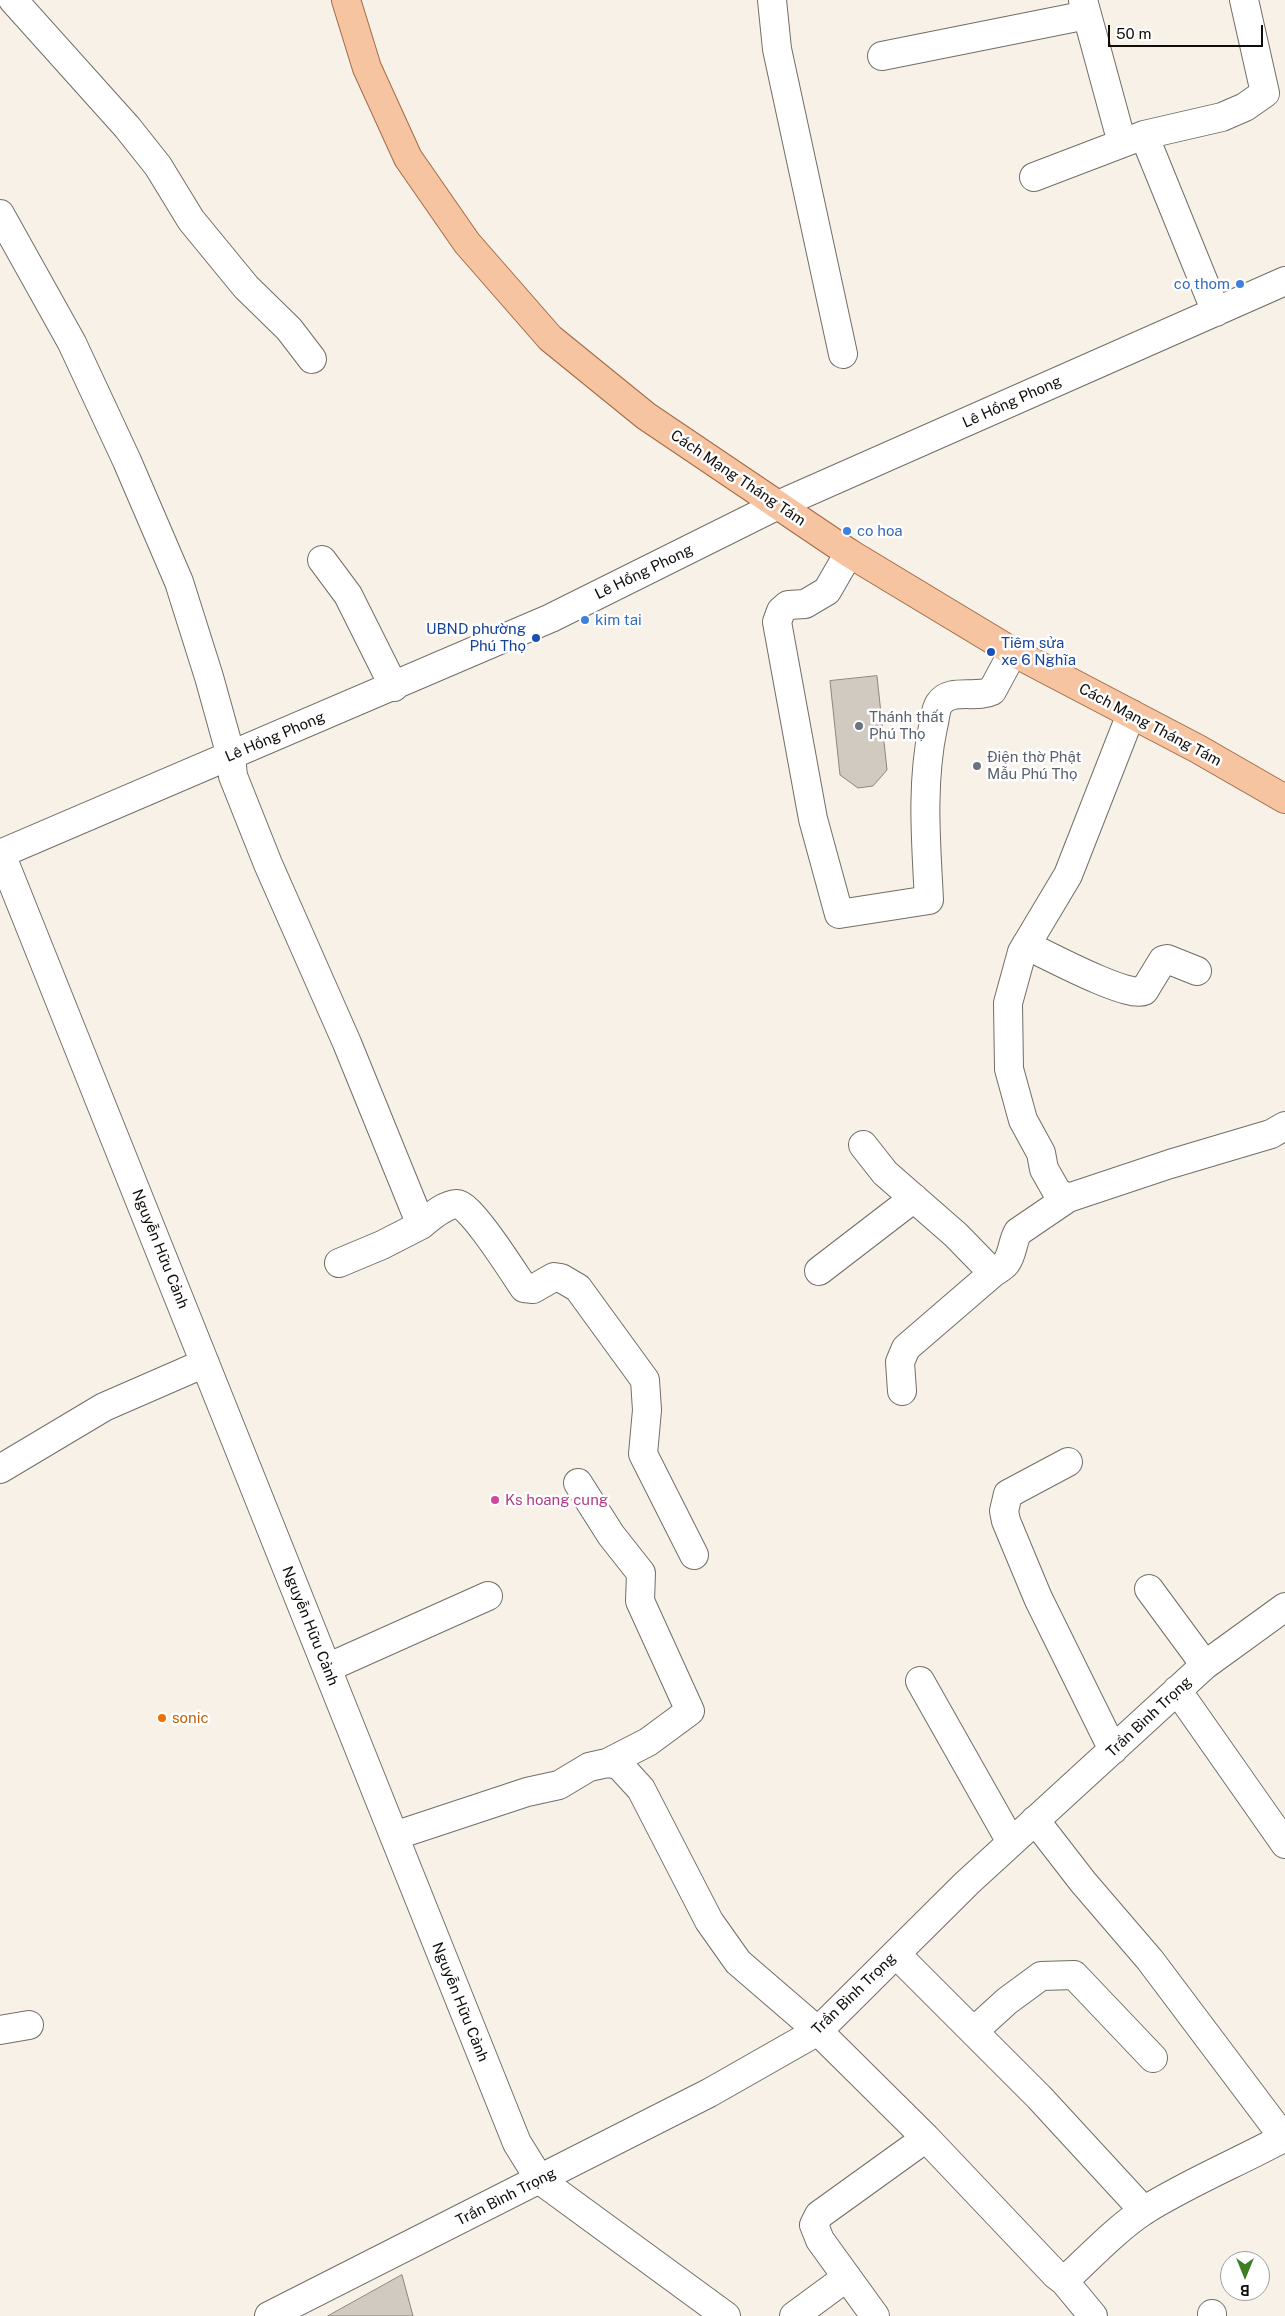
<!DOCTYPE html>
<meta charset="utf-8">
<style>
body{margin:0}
#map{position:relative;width:1285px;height:2316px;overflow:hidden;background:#f7f1e7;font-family:"Public Sans",sans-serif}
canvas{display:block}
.north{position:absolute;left:1220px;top:2251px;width:50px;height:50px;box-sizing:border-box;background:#fff;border:1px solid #9f9f9d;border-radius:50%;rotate:180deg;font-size:14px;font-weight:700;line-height:20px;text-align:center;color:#100e0b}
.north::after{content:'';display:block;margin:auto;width:18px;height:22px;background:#3b8024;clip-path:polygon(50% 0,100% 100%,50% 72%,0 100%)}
.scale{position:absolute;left:1108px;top:25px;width:155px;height:22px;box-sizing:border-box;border:2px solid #100e0b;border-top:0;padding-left:6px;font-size:15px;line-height:18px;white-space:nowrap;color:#100e0b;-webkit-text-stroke:4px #fff;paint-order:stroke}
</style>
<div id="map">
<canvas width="1285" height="2316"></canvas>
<div class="north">B</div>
<div class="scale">50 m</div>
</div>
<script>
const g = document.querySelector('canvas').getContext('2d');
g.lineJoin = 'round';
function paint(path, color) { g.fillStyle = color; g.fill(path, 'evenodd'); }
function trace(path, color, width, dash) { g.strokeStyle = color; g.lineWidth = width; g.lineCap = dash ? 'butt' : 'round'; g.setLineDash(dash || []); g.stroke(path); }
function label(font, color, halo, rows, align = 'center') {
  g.font = font + ' "Public Sans",sans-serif'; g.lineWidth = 5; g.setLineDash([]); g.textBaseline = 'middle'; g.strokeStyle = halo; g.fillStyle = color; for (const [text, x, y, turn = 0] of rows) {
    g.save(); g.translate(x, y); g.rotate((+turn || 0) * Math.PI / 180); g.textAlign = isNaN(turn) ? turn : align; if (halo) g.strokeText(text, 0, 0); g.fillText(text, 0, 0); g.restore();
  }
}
const building = new Path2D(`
 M877,676L887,770L873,786L858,788L840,775L830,681Z
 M402,2275L413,2316H328Z`);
paint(building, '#d0cac1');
trace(building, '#8c867d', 1);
const minor = new Path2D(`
 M13,0L127,127L158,166L191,220L246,287L289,329L312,359
 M772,0L777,49L843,354
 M1083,0L1122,143
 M882,56L1087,15
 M1144,135L1216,312
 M1034,177L1144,135L1222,117L1245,107L1265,93L1244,0
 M0,214L72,343L127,461L179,582L209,677L231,756L233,776L268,864L347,1043L421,1225C431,1217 443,1205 457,1204C470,1203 515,1275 524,1288L533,1289L554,1277L561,1278L578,1288L645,1380L647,1410L643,1454L694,1555
 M849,553L827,591L805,604L788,605L781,611L777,622L813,819L839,914L929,900C926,842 921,784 933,727C935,721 935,710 939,704C950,687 976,699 992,691L1013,652
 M322,560L348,595L394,687
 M1131,714L1068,875L1022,952L1008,1003L1009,1069L1023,1120L1041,1153L1044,1169L1057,1192L1068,1198L1170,1164L1271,1134L1285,1126
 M0,854L551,618L778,505L1285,281
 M1,854L517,2143L540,2180L726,2316
 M1026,945C1045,954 1129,999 1144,991L1163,960L1167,959L1197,971
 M863,1145L885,1173L956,1235L993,1273C997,1270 1003,1267 1006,1263C1013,1254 1012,1242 1018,1232L1068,1198
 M339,1263L382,1245L421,1225
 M819,1271L914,1198
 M902,1391L900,1362L906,1348L993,1273
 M1068,1462L1008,1494L1004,1511L1006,1521L1038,1598L1113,1750
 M0,1469L104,1407L205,1363
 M578,1483L611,1535L641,1573L640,1601L690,1711L648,1742L607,1763
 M1149,1589L1205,1665
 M327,1668L488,1596
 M920,1681L1011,1842
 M1177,1690L1285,1844
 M1035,1820L1083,1882L1150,1960L1284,2138
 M394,1836L527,1792L559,1785L589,1767L607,1763L619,1765L641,1789L709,1921L738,1962L818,2031L926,2138L1056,2275L1064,2281C1090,2257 1116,2229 1145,2210C1190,2182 1239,2162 1285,2137
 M896,1954L1039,2097L1144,2211
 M0,2030L29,2025
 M974,2031L1007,2001L1041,1976L1074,1975L1153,2058
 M1064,2281L1093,2316
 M1212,2314V2316
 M269,2316L709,2093L818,2031L967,1883L1205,1665L1285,1607
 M794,2316L847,2277
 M875,2316L820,2240L814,2225L819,2215L926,2138`);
const major = new Path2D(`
 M346,0L367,68L408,158L467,243L550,338L646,416L849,553L1013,652L1198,749L1285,799`);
trace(minor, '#736e66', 30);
trace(major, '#a26b45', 30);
trace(minor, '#fff', 28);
trace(major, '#f7c4a2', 28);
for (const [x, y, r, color] of [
 [1240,284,5,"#3f7fe0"],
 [847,531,5,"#3f7fe0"],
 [585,620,5,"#3f7fe0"],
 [536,638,5,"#1a4fb4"],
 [991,652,5,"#1a4fb4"],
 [859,726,5,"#6b7280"],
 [977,766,5,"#6b7280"],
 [495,1500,5,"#d1479c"],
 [162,1718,5,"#e8710a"]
]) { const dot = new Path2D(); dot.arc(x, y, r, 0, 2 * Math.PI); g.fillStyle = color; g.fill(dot); trace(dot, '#fff', 2); }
label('15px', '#366cbe', '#fff', [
 ["co thom",1230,284,"right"],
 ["co hoa",857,531],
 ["kim tai",595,620]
], 'left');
label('15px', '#100e0b', '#fff', [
 ["Lê Hồng Phong",1012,402,-24],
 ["Cách Mạng Tháng Tám",738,478,34],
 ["Lê Hồng Phong",644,572,-26],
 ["Cách Mạng Tháng Tám",1150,725,28],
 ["Lê Hồng Phong",275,737,-23],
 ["Nguyễn Hữu Cảnh",160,1249,68],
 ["Nguyễn Hữu Cảnh",310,1626,68],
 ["Trần Bình Trọng",1149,1717,-43],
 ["Trần Bình Trọng",854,1994,-44],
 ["Nguyễn Hữu Cảnh",460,2002,68],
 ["Trần Bình Trọng",506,2197,-27]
]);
label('15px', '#164399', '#fff', [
 ["UBND phường",526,629],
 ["Phú Thọ",526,646],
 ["Tiêm sửa",1001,643,"left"],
 ["xe 6 Nghĩa",1001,660,"left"]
], 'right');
label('15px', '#5b616d', '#fff', [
 ["Thánh thất",869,717],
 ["Phú Thọ",869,734],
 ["Điện thờ Phật",987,757],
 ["Mẫu Phú Thọ",987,774]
], 'left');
label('15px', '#b23c85', '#fff', [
 ["Ks hoang cung",505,1500]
], 'left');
label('15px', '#c56008', '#fff', [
 ["sonic",172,1718]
], 'left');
</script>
